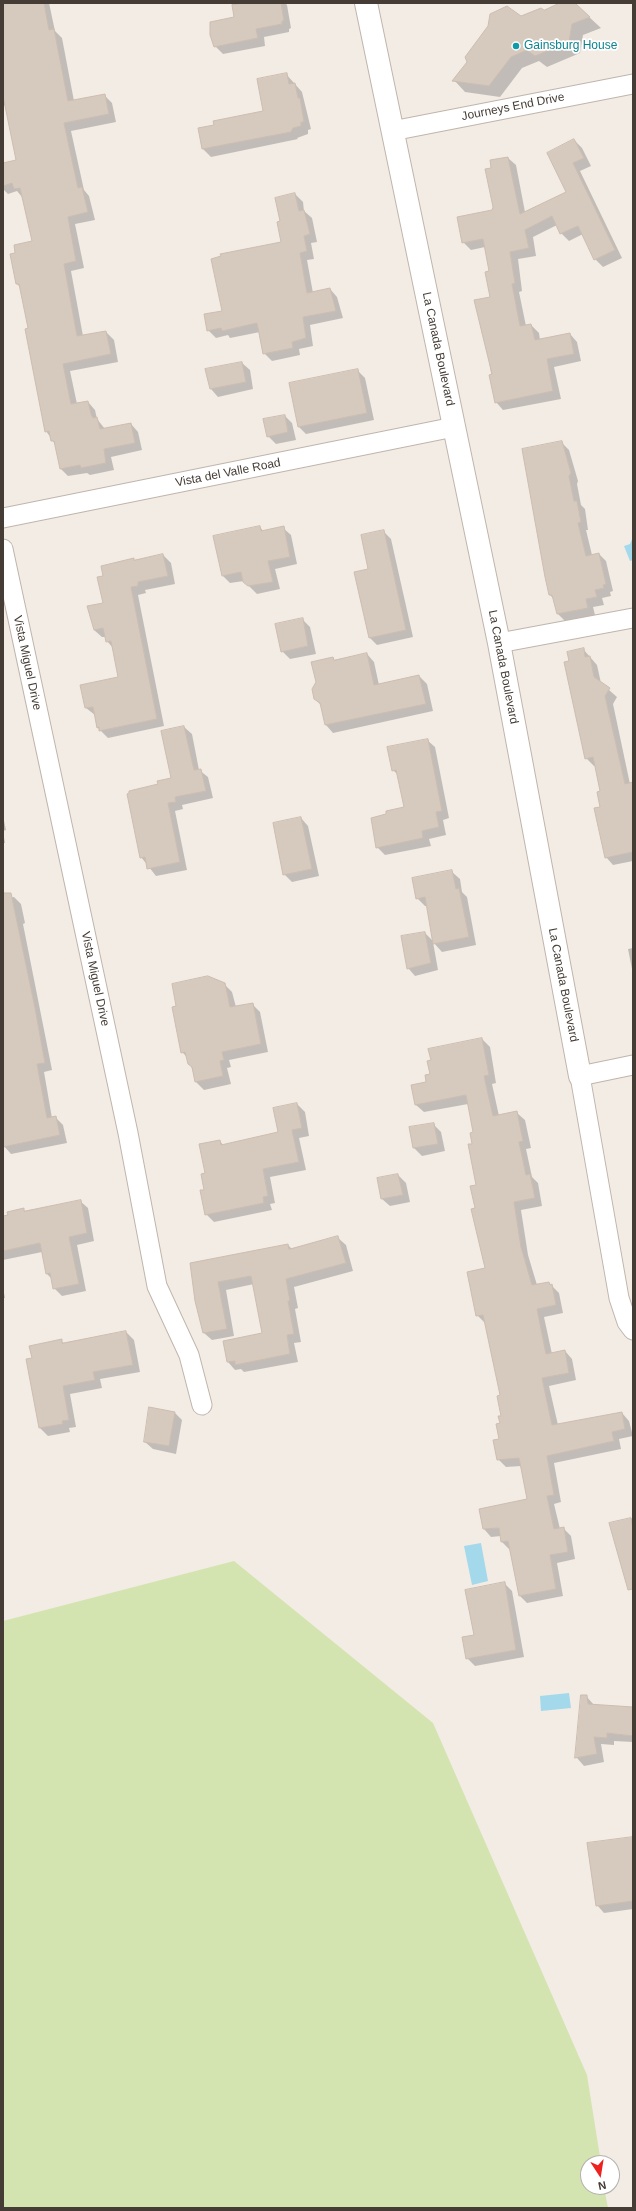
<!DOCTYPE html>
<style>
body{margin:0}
#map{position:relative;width:636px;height:2211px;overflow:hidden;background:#f2ece5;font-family:Helvetica,sans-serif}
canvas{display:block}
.frame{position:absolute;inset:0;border:4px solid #443c35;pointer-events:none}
.north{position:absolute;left:580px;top:2155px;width:40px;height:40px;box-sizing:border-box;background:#fff;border:1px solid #b4b1ae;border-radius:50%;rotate:168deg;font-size:11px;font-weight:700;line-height:16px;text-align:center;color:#443c35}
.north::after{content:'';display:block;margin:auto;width:14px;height:18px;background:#ef211f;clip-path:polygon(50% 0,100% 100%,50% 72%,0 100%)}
</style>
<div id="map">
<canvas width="636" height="2211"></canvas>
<div class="frame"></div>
<div class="north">N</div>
</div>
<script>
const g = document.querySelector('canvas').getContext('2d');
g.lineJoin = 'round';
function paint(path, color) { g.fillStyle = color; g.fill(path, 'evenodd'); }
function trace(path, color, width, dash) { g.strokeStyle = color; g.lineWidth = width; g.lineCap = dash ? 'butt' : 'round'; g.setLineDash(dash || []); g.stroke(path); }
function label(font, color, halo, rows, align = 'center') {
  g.font = font + ' Helvetica,sans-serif'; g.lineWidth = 3.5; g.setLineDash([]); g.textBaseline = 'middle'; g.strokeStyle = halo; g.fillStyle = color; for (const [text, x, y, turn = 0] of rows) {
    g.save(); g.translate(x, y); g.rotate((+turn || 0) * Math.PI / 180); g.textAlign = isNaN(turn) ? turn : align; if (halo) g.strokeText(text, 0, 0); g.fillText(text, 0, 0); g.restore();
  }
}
paint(new Path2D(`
 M234,1561L433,1723L587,2075L601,2163H588V2187H604L608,2208H3V1621Z`), '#d4e4b0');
paint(new Path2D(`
 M633,537V560L630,561L624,546L630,544Z
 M481,1543L488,1581L472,1585L464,1546Z
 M569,1693L571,1708L541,1711L540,1696Z`), '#a4d9ec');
paint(new Path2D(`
 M3,3H49L55,31L62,38L74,101L104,95L112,103L116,122L71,131L84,190L89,196L95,220L75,224L84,268L71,271L83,336L106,332L114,340L118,362L70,371L77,404L88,402L95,410L97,419L105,429L131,424L138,432L142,450L111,457L114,470L90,475L87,473L68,476L61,469L55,444L46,431L29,329L21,288L17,284V254L33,242L22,197L17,191L8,194L3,189V164L17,161L6,105L3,106Z
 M233,3H285L287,5L291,28L289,29V32L264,37L265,46L223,54L215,46L235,18Z
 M562,3H574L601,28L583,35L580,53L547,67L539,61L522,68L500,97L465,92L454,80L521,17L543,11Z
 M286,74L302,92L311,129L308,130V134L297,138L298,139L211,157L203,149L215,125L265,112Z
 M574,140L582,148L591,166L580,171L622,258L603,267L595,259L583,234L569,241L561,233L557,225L533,237L536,256L518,259L522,291L519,292L526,326L531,325L539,333L540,340L570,334L577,342L581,361L554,367L561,399L503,410L496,402L485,337L482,334L476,301L491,298L490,272L485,247L471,250L463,242L494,208L492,168L508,158L516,165L525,212L567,193Z
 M295,194L303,202L304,211L312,218L317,242L311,243L314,259L307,260L313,293L330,289L337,297L343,318L310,325L313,346L299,349L300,355L272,361L264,353L260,332L230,338L228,335L216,338L208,330L283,242L282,222Z
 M242,363L250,370L253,389L218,397L211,389Z
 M357,370L365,378L374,420L306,434L299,427Z
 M285,416L292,423L296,440L276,444L268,436Z
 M561,442L569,450L578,481L577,484L581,505L585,509L588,530H586L592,555L599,554L606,561L613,591L610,592L611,596L602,598L604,605L593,607L595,615L565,621L557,613L555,600L550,595Z
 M260,527L264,532L283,528L291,535L297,564L275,569L280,589L257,594L244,581L230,583L223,576Z
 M383,531L391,539L413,637L377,645L369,637V570Z
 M163,555L171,563L175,584L145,590L146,593L138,595L164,726L108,738L97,727L95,715L86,708L119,678L113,648L107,641L106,637H102L94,630L104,604V577L133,559L136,561Z
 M303,620L310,627L316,654L290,659L282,651Z
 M583,649L597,665L601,683L617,697L613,704L630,784L633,785V861L613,865L606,857L601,792L596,766H594L586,758L570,662Z
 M367,654L374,662L379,685L419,676L427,684L433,711L333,733L326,725L321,705L315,699L333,658L335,661Z
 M184,727L192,734L199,770L208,777L213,798L182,805L183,809L175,811L187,870L156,876L141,857L159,785L172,779Z
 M427,740L435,747L449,818L443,820L446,835L429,839L431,846L385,855L377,847L388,815L405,808L399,776L393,770Z
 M3,816L6,830L3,831Z
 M301,818L308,826L319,876L292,882L284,874Z
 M3,832L5,843H3Z
 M452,872L460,879L462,892L467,897L476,945L442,952L433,942L438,970L415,976L408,968L425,933L434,942L427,906H425L417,898Z
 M14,897L21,904L25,923L23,924L52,1070L44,1072L52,1118L55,1117L63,1125L67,1143L11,1154L3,1145V899Z
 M633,948V974L628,949Z
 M224,984L232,992L236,1007L252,1004L260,1012L268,1052L229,1060L231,1067L227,1068L231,1084L204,1090L196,1082L189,1059L182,1052Z
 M482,1039L490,1047L496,1083L492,1084L499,1116L517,1113L525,1120L531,1148L526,1149L532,1177L538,1183L542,1206L521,1210L528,1255L537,1285L549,1283L559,1293L563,1313L544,1317L552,1354L565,1351L572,1359L576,1380L549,1386L558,1425L622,1413L629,1421L633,1436L619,1439L621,1449L554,1463L561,1502L554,1504L560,1529L563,1528L571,1536L575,1559L557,1563L563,1596L527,1603L520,1596L510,1550L502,1542L501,1536L491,1537L484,1529L528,1500L521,1466L506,1467L498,1459L502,1416L501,1396L485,1323L477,1315L486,1269L476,1209L477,1185L473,1144L475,1133L468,1104L424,1112L416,1105L431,1075Z
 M297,1104L305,1112L309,1136L299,1138L306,1170L270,1177L275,1203L270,1204L272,1210L214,1222L206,1214V1174L220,1141L223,1145L279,1133Z
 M433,1124L441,1132L445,1151L422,1156L414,1148L410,1128Z
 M398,1175L406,1183L410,1202L390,1206L382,1199Z
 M80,1201L88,1208L94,1241L77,1245L86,1291L62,1296L54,1288L53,1280L47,1274L42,1252L3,1260V1217L23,1209L26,1212Z
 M338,1238L346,1245L353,1271L294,1287L298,1308L295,1309L301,1342L294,1343L298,1362L244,1372L241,1369L235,1370L228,1362L263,1334L254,1284L226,1290L234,1336L212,1340L204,1333L191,1264L288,1245L293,1250Z
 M3,1288L5,1298H3Z
 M126,1332L134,1340L140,1372L100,1379L102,1388L70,1394L76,1427L69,1428L70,1432L48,1436L40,1428L27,1360L33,1359L61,1341L65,1344Z
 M174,1412L182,1420L176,1454L153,1449L145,1442Z
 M633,1518V1583L611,1524Z
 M504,1583L512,1591L524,1657L475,1666L467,1658L475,1636Z
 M582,1696H586L594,1705L633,1708V1742L614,1741V1745L601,1744L604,1762L584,1766L577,1758Z
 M633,1838V1909L604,1913L597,1905Z`), '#0003');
const building = new Path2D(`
 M3,3H44L49,30L54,29L68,101L105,94L109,114L64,123L78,188L82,187L88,212L68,217L76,261L64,264L77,336L106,331L111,354L63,364L71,404L88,401L91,414L93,418L97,417L100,429L131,423L135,443L104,449L106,463L81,468L80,465L60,469L54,441H51L49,431L45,432L25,329L28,328L19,284H16L10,254L15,253L14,245L32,241L20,188L14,189L12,183L3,186V163L16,160L3,96Z
 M244,3H281L284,21H282V24L256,29L258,38L214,47L210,35V22L234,17L232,5Z
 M560,3H575L590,17L572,24L569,42L535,56L527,50L511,57L489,86L452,81L467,62L465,57L488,26L490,14L507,6L521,16L541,8L544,10Z
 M287,73L289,84L295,83L298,98H300L304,122H301V126L293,128L291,132L202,149L198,128L214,125L213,121L263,111L257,79Z
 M574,139L584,158L573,163L615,250L594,260L578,226L560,234L552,216L525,230L529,248L510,252L515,283L512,284L520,326L531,324L535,340L570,333L574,354L547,359L553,391L495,403L489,375L492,374L474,300L490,297L485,272L489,271L483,239L462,243L457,217L492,210L493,207L485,169L491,168L490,160L508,157L520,214L566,192L547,153Z
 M295,193L299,211L304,210L310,234L304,236L307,251L300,253L307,293L330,288L336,311L303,317L306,338L292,342L293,348L263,354L257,323L222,331L221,328L207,331L204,314L222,311L211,259L221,256L220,254L281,242L277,222L280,221L275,198Z
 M242,362L246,382L210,389L205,369Z
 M358,369L367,413L298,427L289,383Z
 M285,415L288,432L267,437L263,419Z
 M562,441L571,473L569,476L574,501H577L581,522L578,523L586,556L599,553L606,584L603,585L604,588L595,590L597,597L586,599L588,608L557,614L552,595H549L545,577L522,449Z
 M260,526L261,531L284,526L290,557L268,561L273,582L248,586L243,582L241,572L222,576L213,536Z
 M384,530L406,630L369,638L354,572L368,569L361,535Z
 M163,554L168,576L138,582V586L131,587L157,719L99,731V727L97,728L93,707L85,708L80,685L118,677L111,641L106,642L103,628L94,630L87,606L103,603L97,577L103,576L101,566L134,558V560Z
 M303,618L308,646L281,652L275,624Z
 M584,648L585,657L590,656L594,677L610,688L605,696L625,784L633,782V852L605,858L594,808L600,807L597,792L600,791L593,757L585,759L564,662L569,661L567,652Z
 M367,653L374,685L419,675L426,704L325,725L320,703L314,699L312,689L316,682L311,662L333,657L334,660Z
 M184,726L194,770L201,769L206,791L175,797L176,802L168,803L180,862L147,869L145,857L140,858L127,794L129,793V791L158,784L157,781L171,778L161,731Z
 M428,739L442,811L436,812L439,827L422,831L423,838L376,848L371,818L386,814V811L404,807L396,770L392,771L387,747Z
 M301,817L312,869L283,875L273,823Z
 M452,870L456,889L459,888L469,937L433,944L425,897L416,899L412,878Z
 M3,893H11L35,1008L45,1063L37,1064L47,1118L56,1116L60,1135L3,1147Z
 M425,932L431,963L407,969L401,936Z
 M208,976L225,983L230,1007L253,1003L261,1044L222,1052L224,1060L220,1061L223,1076L195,1082L192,1067L188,1064L185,1052L181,1053L172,1007L176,1006L172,984Z
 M482,1038L489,1075L484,1076L493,1116L517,1111L523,1141L519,1142L526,1175L530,1174L535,1198L514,1202L521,1247L532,1285L549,1282L550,1285L552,1284L556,1305L537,1309L546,1354L565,1350L569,1373L542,1378L552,1425L622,1412L625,1429L612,1432L614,1441L547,1456L554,1495L547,1496L554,1529L564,1527L568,1552L550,1555L556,1589L519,1596L508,1541L501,1542L499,1528L483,1529L479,1509L527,1499L519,1458L497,1460L493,1440L499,1439L496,1424L500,1423L498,1416H501L497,1396L500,1395L483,1315L476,1316L467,1272L485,1268L471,1209L475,1208L470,1186L476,1185L468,1144H472L470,1133L473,1132L466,1095L415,1105L411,1085L426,1082L425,1075L430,1074L427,1061L431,1060L428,1049Z
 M297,1103L302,1128L292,1130L299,1162L263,1169L268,1196L263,1197L264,1203L205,1215L200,1190H204L201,1174L205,1173L199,1144L220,1140L221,1145L278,1132L273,1108Z
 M434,1123L438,1144L413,1148L409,1127Z
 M398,1174L403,1195L381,1199L377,1178Z
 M81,1200L87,1233L69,1237L79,1284L53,1289L50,1273L46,1274L40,1243L3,1251V1216L8,1215L7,1212L24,1208V1211Z
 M338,1236L346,1263L286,1279L290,1301H288L294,1334L287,1335L290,1354L235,1365V1361L227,1362L223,1341L262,1333L251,1276L218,1282L227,1329L203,1333L195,1301L190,1263L288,1244L289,1249Z
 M126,1331L133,1365L93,1372L95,1380L63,1386L69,1420L62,1421L63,1424L39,1428L26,1359L32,1358L29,1346L62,1339V1343Z
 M149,1407L175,1412L169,1446L144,1442Z
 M631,1518L633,1529V1589L628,1590L609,1523Z
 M505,1582L516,1650L466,1659L462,1637L474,1635L465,1590Z
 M581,1695H587L588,1704L633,1707V1736L607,1733V1738L594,1737L597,1754L575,1758Z
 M633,1837V1901L596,1906L587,1843Z`);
paint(building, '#d6c9be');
trace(building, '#cdbdaf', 1);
const minor = new Path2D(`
 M392,131L633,84
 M3,518L454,427
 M3,549L128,1133L157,1286L189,1355L202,1405
 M499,643L633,618
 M633,1065L580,1076L619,1298L627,1322L633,1330`);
const tertiary = new Path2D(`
 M366,3L499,643L580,1076`);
trace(minor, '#c0b5ab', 21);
trace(tertiary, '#c0b5ab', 24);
trace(minor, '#fff', 19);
trace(tertiary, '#fff', 22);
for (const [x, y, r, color] of [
 [516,46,4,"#0f9aa8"]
]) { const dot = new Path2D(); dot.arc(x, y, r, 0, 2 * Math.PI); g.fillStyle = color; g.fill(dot); trace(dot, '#fff', 1.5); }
label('12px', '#0d838f', '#fff', [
 ["Gainsburg House",524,46]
], 'left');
label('12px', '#443c35', '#fff', [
 ["Journeys End Drive",513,107,-11],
 ["La Canada Boulevard",438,349,78],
 ["Vista del Valle Road",228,473,-11],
 ["Vista Miguel Drive",27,663,78],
 ["La Canada Boulevard",503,667,79],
 ["Vista Miguel Drive",95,979,78],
 ["La Canada Boulevard",563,985,79]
]);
</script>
